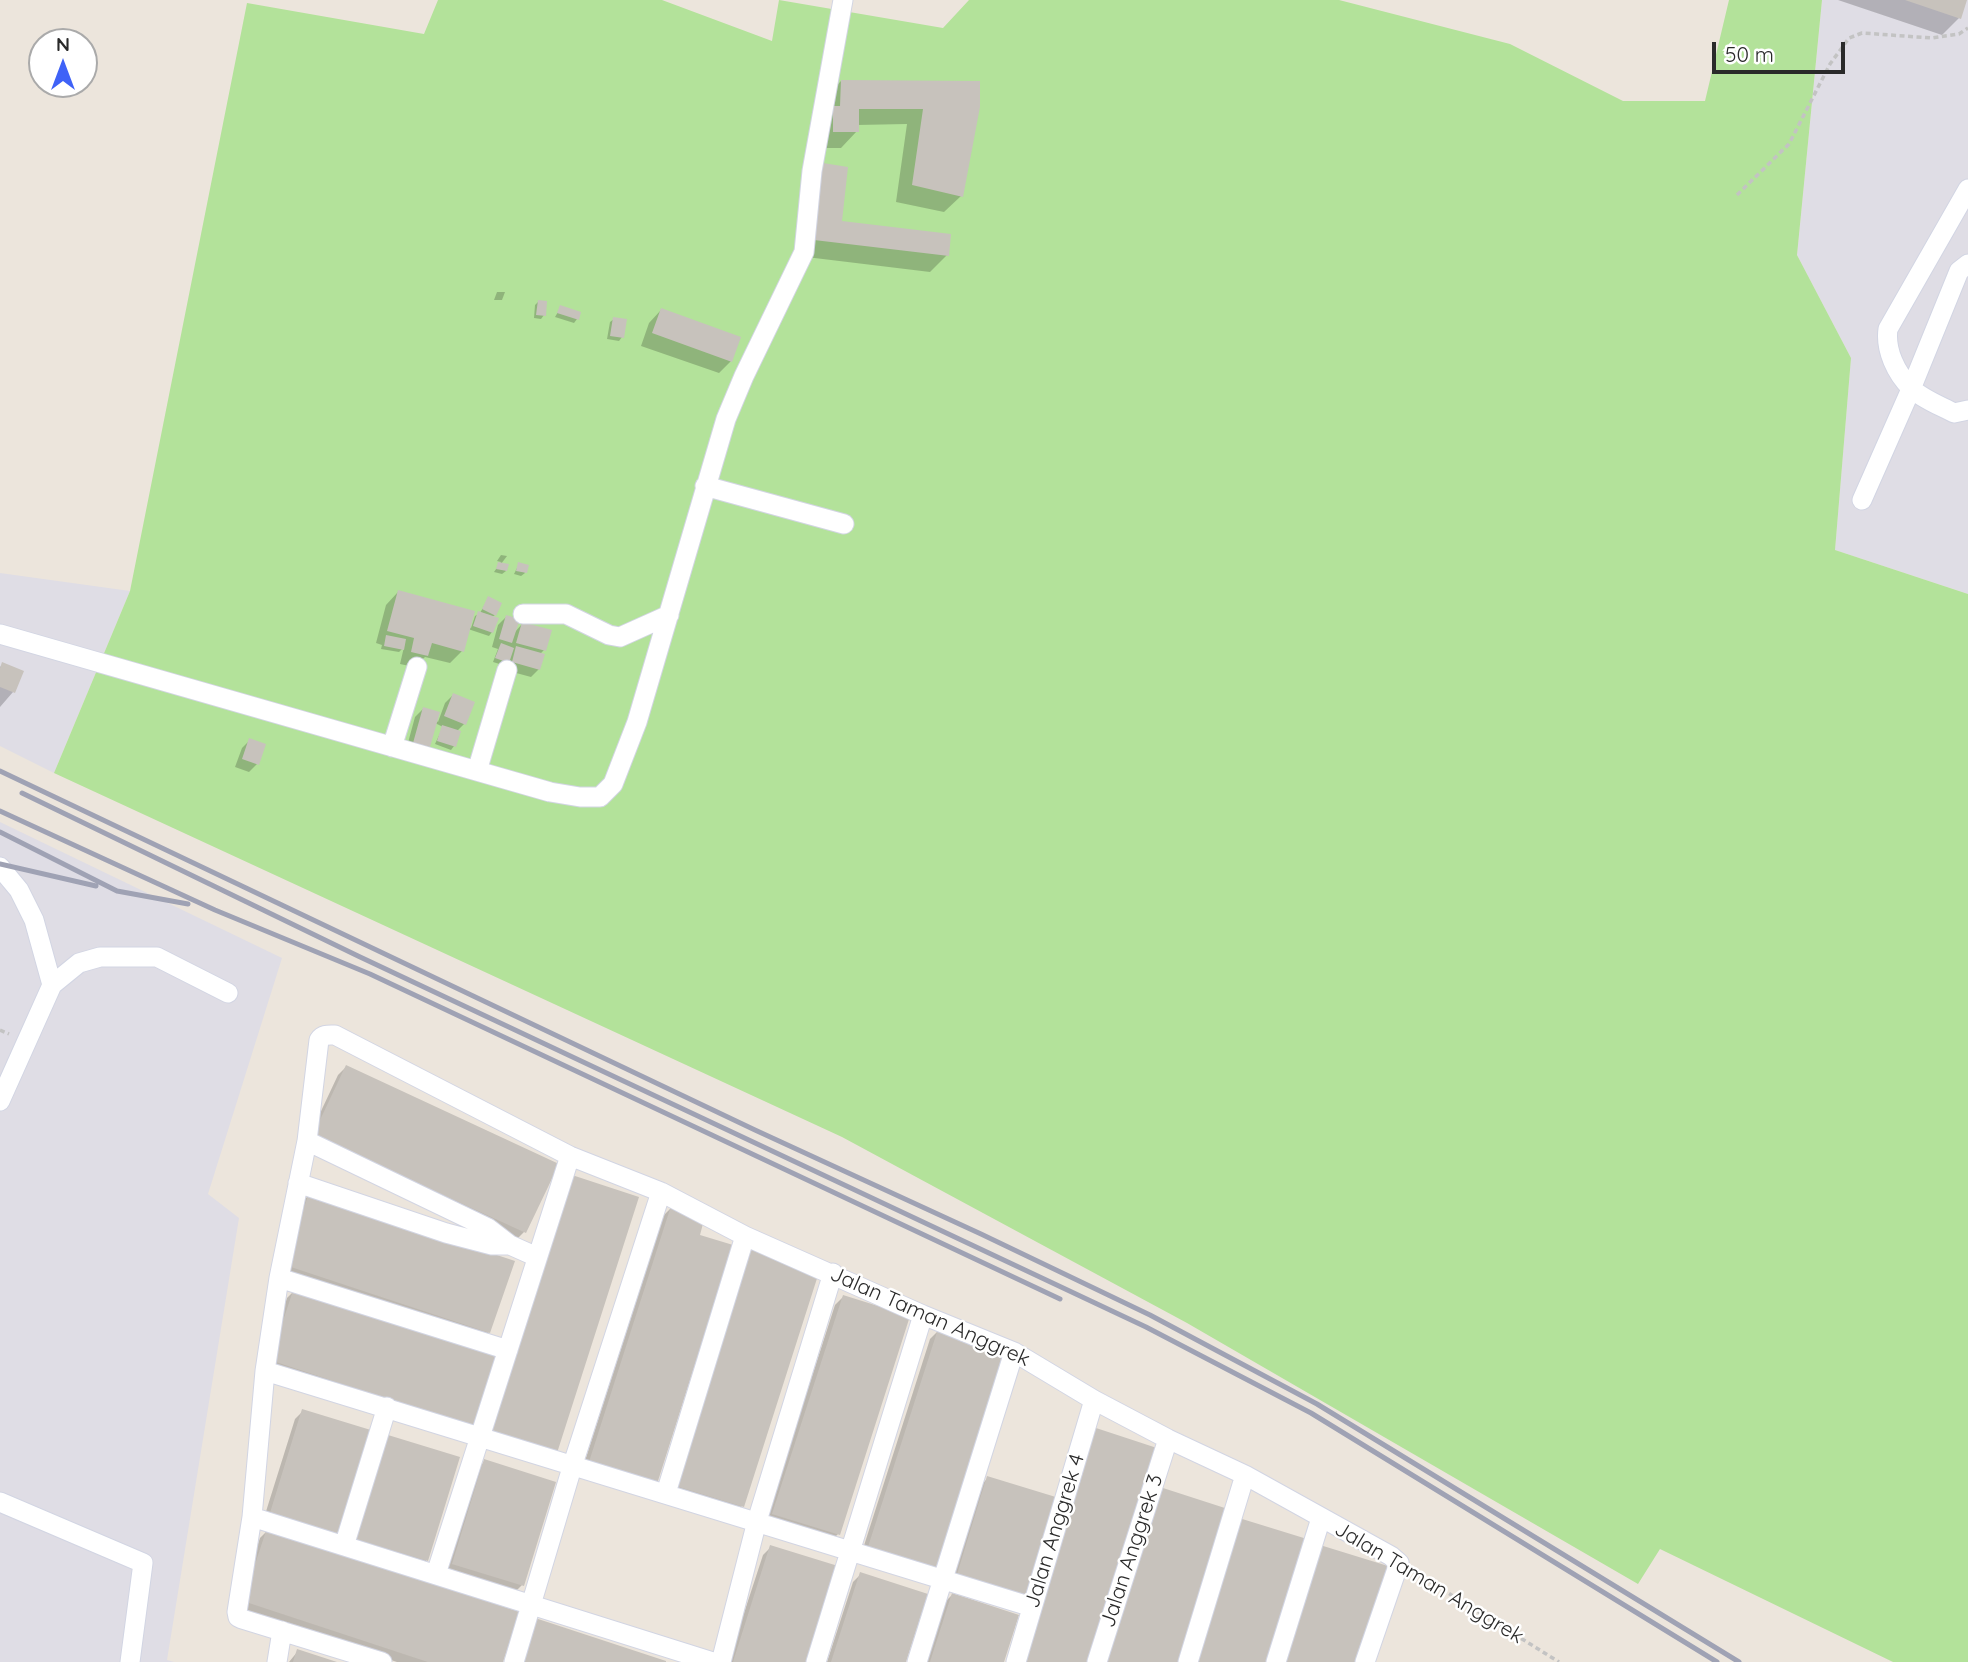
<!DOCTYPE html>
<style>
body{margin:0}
#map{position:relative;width:1968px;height:1662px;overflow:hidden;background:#ece5dc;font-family:Quicksand,sans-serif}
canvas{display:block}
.north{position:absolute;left:28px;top:28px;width:70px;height:70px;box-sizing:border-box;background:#fff;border:2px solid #aaa;border-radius:50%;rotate:0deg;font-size:19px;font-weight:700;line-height:28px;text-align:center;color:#2a2a2a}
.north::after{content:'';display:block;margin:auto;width:24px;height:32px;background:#3f62f7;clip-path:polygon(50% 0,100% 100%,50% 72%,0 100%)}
.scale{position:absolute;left:1712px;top:42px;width:133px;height:32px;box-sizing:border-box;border:4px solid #2a2a2a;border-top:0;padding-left:9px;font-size:21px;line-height:24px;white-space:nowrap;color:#2a2a2a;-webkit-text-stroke:5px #fff;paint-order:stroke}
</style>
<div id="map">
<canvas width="1968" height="1662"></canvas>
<div class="north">N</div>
<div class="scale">50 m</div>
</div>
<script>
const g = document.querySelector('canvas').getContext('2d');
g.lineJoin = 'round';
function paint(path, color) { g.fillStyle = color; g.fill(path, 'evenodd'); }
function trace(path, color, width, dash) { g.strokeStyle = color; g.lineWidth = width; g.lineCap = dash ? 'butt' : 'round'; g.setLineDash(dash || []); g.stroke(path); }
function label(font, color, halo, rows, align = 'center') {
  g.font = font + ' Quicksand,sans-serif'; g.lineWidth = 5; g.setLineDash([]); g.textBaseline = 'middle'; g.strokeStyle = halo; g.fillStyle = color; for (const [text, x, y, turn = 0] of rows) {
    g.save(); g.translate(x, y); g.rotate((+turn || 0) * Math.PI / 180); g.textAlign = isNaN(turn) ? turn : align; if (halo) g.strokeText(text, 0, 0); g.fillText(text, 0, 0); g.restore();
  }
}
paint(new Path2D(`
 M1822,0H1968V594L1835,550L1851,358L1797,255Z
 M0,573L130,591L54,773L0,746Z
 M0,822L282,958L208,1194L239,1218L167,1660L174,1662H0Z`), '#dfdde5');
paint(new Path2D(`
 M438,0H662L772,41L779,0L943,28L969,0H1339L1510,44L1623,101H1705L1729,0H1822L1797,255L1851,358L1835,550L1968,594V1662H1893L1660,1549L1638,1584L1187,1323L842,1137L54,773L130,591L247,3L424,34Z`), '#b3e29a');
paint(new Path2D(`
 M1838,0H1965L1959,18L1942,35Z
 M841,81L979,83L961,196L944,212L896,202L907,124L857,125V131L841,148H817L825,98Z
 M824,165L840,222L947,255L930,272L798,256L807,182Z
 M497,292H505L502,300H494Z
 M538,302L544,315L541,319L534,318L535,305Z
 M561,307L577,319L574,323L555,317Z
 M661,310L731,361L719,373L641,346L649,323Z
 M614,319L622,337L619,341L607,339L610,322Z
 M501,555L507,556L501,564L506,571L502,574L494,572L501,562L497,561Z
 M519,564L525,573L521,576L514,574Z
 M398,592L471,628L475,616L480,613L488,599L495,615L492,617V632L489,636L468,629L462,651L450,663L425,657L414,667L400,664L404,647L399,652L381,649L382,645L376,643L386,605Z
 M506,617L514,633L522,624L544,650L540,654L539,669L531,677L505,670L506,666L493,662L498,649L492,647L498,625Z
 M3,664L13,692L0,707V667Z
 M453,695L464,724L457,731L454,746L451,750L435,744L443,727L435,723L429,746L421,754L406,750L415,717L423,709L438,722L445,703Z
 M250,740L257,764L249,772L235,767L242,748Z
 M346,1067L556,1165L524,1232L516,1240L306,1143L338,1075Z
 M309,1195L489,1332L481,1340L278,1273L301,1203Z
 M671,1208L655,1483L582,1470L664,1215Z
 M753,1250L742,1506L734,1514L669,1494L745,1258Z
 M295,1290L474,1427L263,1368L287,1298Z
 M843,1297L838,1534L830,1542L765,1522L835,1305Z
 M938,1331L934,1567L861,1555L930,1339Z
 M303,1411L372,1432L263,1521L295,1419Z
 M381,1445L458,1458L426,1561L418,1568L349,1547Z
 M485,1461L522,1585L514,1593L445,1572L477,1469Z
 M988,1478L1057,1500L948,1589L980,1486Z
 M1163,1490L1228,1511L1103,1662L1155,1498Z
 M268,1530L501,1662H397L236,1609L260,1538Z
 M771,1547L805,1662H728L763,1555Z
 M861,1574L904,1662H827L853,1582Z
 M952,1595L1002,1662H925L944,1603Z
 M298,1651L332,1662H289Z`), '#0003');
paint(new Path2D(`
 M1905,0H1967L1961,19Z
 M841,80L980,81V107L963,197L912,185L923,109H859V132H833V106H840Z
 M823,163L848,167L842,221L951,234L949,256L814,240Z
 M538,300L547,301L546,316L536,315Z
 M560,305L581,312L579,320L557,313Z
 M661,308L741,337L732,362L652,333Z
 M613,317L627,319L624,338L610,336Z
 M498,562L509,564L507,571L496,569Z
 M518,562L529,565L527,573L516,571Z
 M398,590L475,611L464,652L432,643L428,656L411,652L414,638L387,631Z
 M488,596L502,603L496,616L482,609Z
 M478,611L499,618L493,633L473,626Z
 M506,615L520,619L512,643L499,639Z
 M522,622L552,630L546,651L516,643Z
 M386,635L406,639L404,650L384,646Z
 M501,643L514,648L509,663L495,658Z
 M516,646L545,654L540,670L512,662Z
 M2,662L24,671L15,693L0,687V668Z
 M453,693L475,702L466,725L444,716Z
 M423,707L440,712L430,747L413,743Z
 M442,725L461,731L456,747L437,741Z
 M249,738L266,744L259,765L242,759Z
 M346,1065L559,1164L526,1233L313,1135Z
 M572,1175L639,1197L557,1453L489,1432Z
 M309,1193L515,1261L490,1333L285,1265Z
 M671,1206L705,1216L700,1235L733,1245L657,1484L589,1462Z
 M752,1248L820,1269L744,1507L676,1486Z
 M294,1288L500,1356L476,1428L270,1360Z
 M843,1295L910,1316L840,1535L772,1514Z
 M938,1329L1005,1352L936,1568L868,1547Z
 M302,1409L374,1431L342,1536L270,1513Z
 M1096,1428L1163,1450L1095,1662H1021Z
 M388,1435L460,1457L428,1561L356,1539Z
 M484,1459L556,1482L524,1586L452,1564Z
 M987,1476L1059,1498L1027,1603L955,1581Z
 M1163,1488L1231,1510L1182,1662H1107Z
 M1239,1518L1307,1539L1267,1662H1193Z
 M267,1528L520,1612L503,1662H428L243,1601Z
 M770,1545L838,1566L807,1662H733Z
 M1320,1545L1388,1566L1357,1662H1283Z
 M860,1572L928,1594L906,1662H831Z
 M952,1593L1019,1615L1004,1662H930Z
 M532,1617L666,1661V1662H517Z
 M297,1649L337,1662H293Z`), '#c7c2bc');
const minor = new Path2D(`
 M1968,189L1888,329C1885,350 1896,373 1911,388C1922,399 1941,406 1954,413L1968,410
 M705,486L844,524
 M1862,500L1911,389L1959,271L1968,264
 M523,614H566L609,635L620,637L669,615
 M0,634L550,792L580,797H600L613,784L637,722L726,419L744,376L804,252L812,171L843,0
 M392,747L417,667
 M477,771L507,670
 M0,867L19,890L34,920L52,985
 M0,1101L52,985L79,963L100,957H157L228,993
 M307,1141L488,1228L510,1245L537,1257
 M298,1183L446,1233L492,1245H510
 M279,1278L508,1350
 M265,1371L1032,1607
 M666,1493L745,1236
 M0,1502L143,1563L130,1662
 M252,1517L713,1662
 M344,1546L387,1407
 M436,1574L570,1156
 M277,1662L282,1631
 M382,1662L242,1619L238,1617L237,1612L252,1517L265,1371L279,1278L307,1141L319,1040C323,1034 329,1035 335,1035L570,1156L661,1192L745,1236L923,1315L1014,1352L1094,1400L1168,1439L1245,1475L1391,1556L1399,1563L1365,1662
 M514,1662L573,1464L661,1192
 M721,1662L757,1521L833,1273
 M816,1662L923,1315
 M917,1662L1014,1352
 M1016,1662L1094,1400
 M1097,1662L1168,1439
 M1188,1662L1245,1475
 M1276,1662L1321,1518`);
trace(minor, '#d2d5e3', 21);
trace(new Path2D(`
 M1737,195L1789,144L1830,64L1849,38L1862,33L1932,38L1959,34L1968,28
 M0,1030L9,1034
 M1413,1571L1559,1662`), '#c3c3c3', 3.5, [5, 3.5]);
trace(minor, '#fff', 19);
trace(new Path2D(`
 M0,771L755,1130L981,1234L1150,1315L1317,1404L1739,1662
 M22,793L358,956L1146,1327L1311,1413L1717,1662
 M0,811L215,910L370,974L1060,1299
 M0,832L117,891L188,904
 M0,864L96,886`), '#9fa2b4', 5);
label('21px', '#2a2a2a', '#fff', [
 ["Jalan Taman Anggrek",930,1317,24],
 ["Jalan Anggrek 4",1055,1531,-73],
 ["Jalan Anggrek 3",1132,1551,-72],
 ["Jalan Taman Anggrek",1429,1583,31]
]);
</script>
